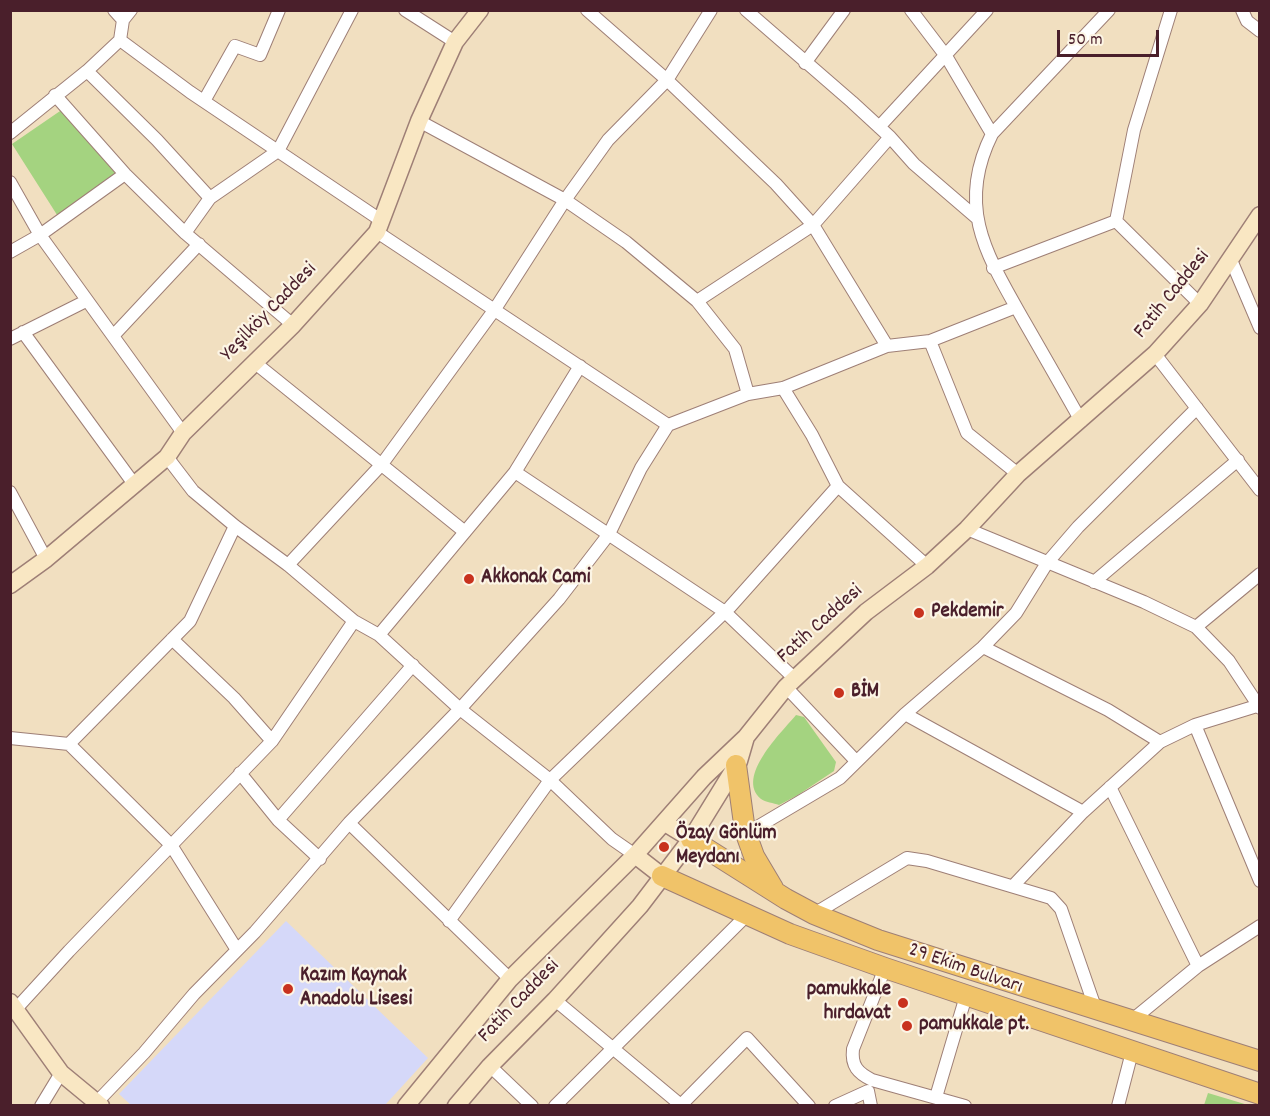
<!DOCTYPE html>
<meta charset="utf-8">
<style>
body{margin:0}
#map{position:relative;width:1270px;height:1116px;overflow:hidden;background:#f1dfc0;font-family:Dekko,sans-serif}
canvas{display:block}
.frame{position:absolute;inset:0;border:12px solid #4a1f2b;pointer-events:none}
.scale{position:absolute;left:1057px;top:30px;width:102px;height:27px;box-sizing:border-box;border:3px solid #4a1f2b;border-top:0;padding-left:8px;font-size:18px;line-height:21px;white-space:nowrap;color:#4a1f2b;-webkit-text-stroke:4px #fcf5e5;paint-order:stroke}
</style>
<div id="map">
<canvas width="1270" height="1116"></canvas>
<div class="frame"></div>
<div class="scale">50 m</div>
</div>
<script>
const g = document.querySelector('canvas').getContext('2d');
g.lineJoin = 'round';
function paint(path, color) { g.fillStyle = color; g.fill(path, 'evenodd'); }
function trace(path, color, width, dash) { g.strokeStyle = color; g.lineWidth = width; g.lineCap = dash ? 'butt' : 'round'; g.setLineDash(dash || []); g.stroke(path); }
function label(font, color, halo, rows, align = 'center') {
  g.font = font + ' Dekko,sans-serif'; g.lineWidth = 4.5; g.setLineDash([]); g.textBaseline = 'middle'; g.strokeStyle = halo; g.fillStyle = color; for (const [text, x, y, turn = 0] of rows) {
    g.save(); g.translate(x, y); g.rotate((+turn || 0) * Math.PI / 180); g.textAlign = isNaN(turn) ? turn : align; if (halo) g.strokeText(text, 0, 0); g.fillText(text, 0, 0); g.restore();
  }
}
paint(new Path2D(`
 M286,921L428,1058L385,1105L132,1106L119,1094Z`), '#d5d8f9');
paint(new Path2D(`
 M63,109L121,172L59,218L12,144Z
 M796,715L804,717L836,762L834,771L798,795L779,805C774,803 765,802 761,799C735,777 782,732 796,715Z
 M1208,1093L1248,1105H1204Z`), '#a4d380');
const street = new Path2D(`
 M114,10L123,20
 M405,10L455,42
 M587,10L667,80L776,184L813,225L887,346
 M746,10L852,102L890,137L914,164L978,219
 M911,10L946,56L992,134
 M1171,10L1134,130L1116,221L1200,304
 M1242,10L1247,21L1260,31
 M120,40L190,92L382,221
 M805,63L844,10
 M87,71L157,140L210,198
 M55,95L125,174L185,233L293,325
 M204,101L235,46L260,55L279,10
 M419,121L565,200L626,242L697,301L735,349L748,394
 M879,127L987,10
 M10,133L87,71L120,40L123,20L131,10
 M10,182L40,235L183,433
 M377,232L668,425L748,394L783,388L887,346L930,341L1016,307
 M185,233L210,198L278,151L352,10
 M10,252L40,235L125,174
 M1231,260L1260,328
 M993,268L1116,221
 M697,301L813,225L890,137
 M23,332L134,484
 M113,336L199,244
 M10,339L86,301
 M930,341L967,433L1018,474
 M1155,354L1260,490
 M254,362L465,532
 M783,388L812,435L838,486L927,566
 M1081,421C1062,387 1043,354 1024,321C988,257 955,208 992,134L1109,10
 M167,457L193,491L235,526L288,565L354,621L379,635L460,709L550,780L612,839L635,855
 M515,472L725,612L795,679
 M10,492L46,559
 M967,529L1144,602L1196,627L1229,661L1260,708
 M288,565L382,464L495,309L565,200L608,140L667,80L711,10
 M1094,582L1238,460
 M1196,627L1260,574
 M379,635L515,472L580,366
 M172,639L234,698L272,741
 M983,647L1108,710L1160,742
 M786,687L856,761
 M905,714L1083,812
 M1195,725L1260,881
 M10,738L69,744L171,845L237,950
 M69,744L190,621L235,526
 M240,773L278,820L320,859
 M1110,787L1198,966
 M278,820L413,665
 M349,823L510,979
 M745,831L759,826L840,778L905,714L983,647L1016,613L1047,563L1078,527L1197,408
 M1013,886L1083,812L1160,742L1195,725L1260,705
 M814,914L907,858L927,861L1051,898L1061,909L1096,1010
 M449,921L550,780L730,607L838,486
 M885,968L853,1049C851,1066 858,1073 872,1080L965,1106
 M555,1000L682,1106
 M15,1010L69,951L272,741L354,621
 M1131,1021L1198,966L1260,926
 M490,1066L532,1106
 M936,1097L966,996
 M97,1102L144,1053L194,994L255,932L349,823L460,709L559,599L609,534L641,468L668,425
 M681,1105L747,1038L809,1106
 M41,1106L61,1073
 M555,1106L747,915
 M835,1106L868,1091L871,1106
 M1118,1106L1132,1052`);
const secondary = new Path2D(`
 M10,585L46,559L167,457L183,433L293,325L377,232L419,121L455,42L480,10
 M665,823L691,839
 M635,855L662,876
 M10,1002L61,1073L101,1106
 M406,1106L510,979L635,855L704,777L745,738
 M456,1106L490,1066L555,1000L640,906L691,839L739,761L746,737L786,687L866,612L927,566L967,529L1018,474L1155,354L1200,304L1260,215`);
const primary = new Path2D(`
 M736,765L745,831L754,856L773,888
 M691,839L786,899L814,914L878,940L1260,1061
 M662,876L790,934L885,968L1260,1094`);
trace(street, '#9e7f76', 14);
trace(secondary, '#9e7f76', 19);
trace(primary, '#9e7f76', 22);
trace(street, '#fff', 12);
trace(secondary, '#f9e7c3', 16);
trace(primary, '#f0c369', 20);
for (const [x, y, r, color] of [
 [469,579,6,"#c8321e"],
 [919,613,6,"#c8321e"],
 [839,693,6,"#c8321e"],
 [664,847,6,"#c8321e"],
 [288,989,6,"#c8321e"],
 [903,1003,6,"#c8321e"],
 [907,1026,6,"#c8321e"]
]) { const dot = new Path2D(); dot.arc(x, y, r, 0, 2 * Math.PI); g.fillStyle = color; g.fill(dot); trace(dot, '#fcf5e5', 2); }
label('21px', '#4a1f2b', '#fcf5e5', [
 ["Fatih Caddesi",1173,295,-51],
 ["Yeşilköy Caddesi",270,313,-46],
 ["Fatih Caddesi",821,625,-42],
 ["29 Ekim Bulvarı",965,970,19],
 ["Fatih Caddesi",520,1002,-46]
]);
label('bold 21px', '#4a1f2b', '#fcf5e5', [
 ["Akkonak Cami",481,579],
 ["Pekdemir",931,613],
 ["BİM",851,693],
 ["Özay Gönlüm",676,835],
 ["Meydanı",676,859],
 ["Kazım Kaynak",300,977],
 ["Anadolu Lisesi",300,1001],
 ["pamukkale",891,991,"right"],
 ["hırdavat",891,1015,"right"],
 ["pamukkale pt.",919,1026]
], 'left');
</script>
